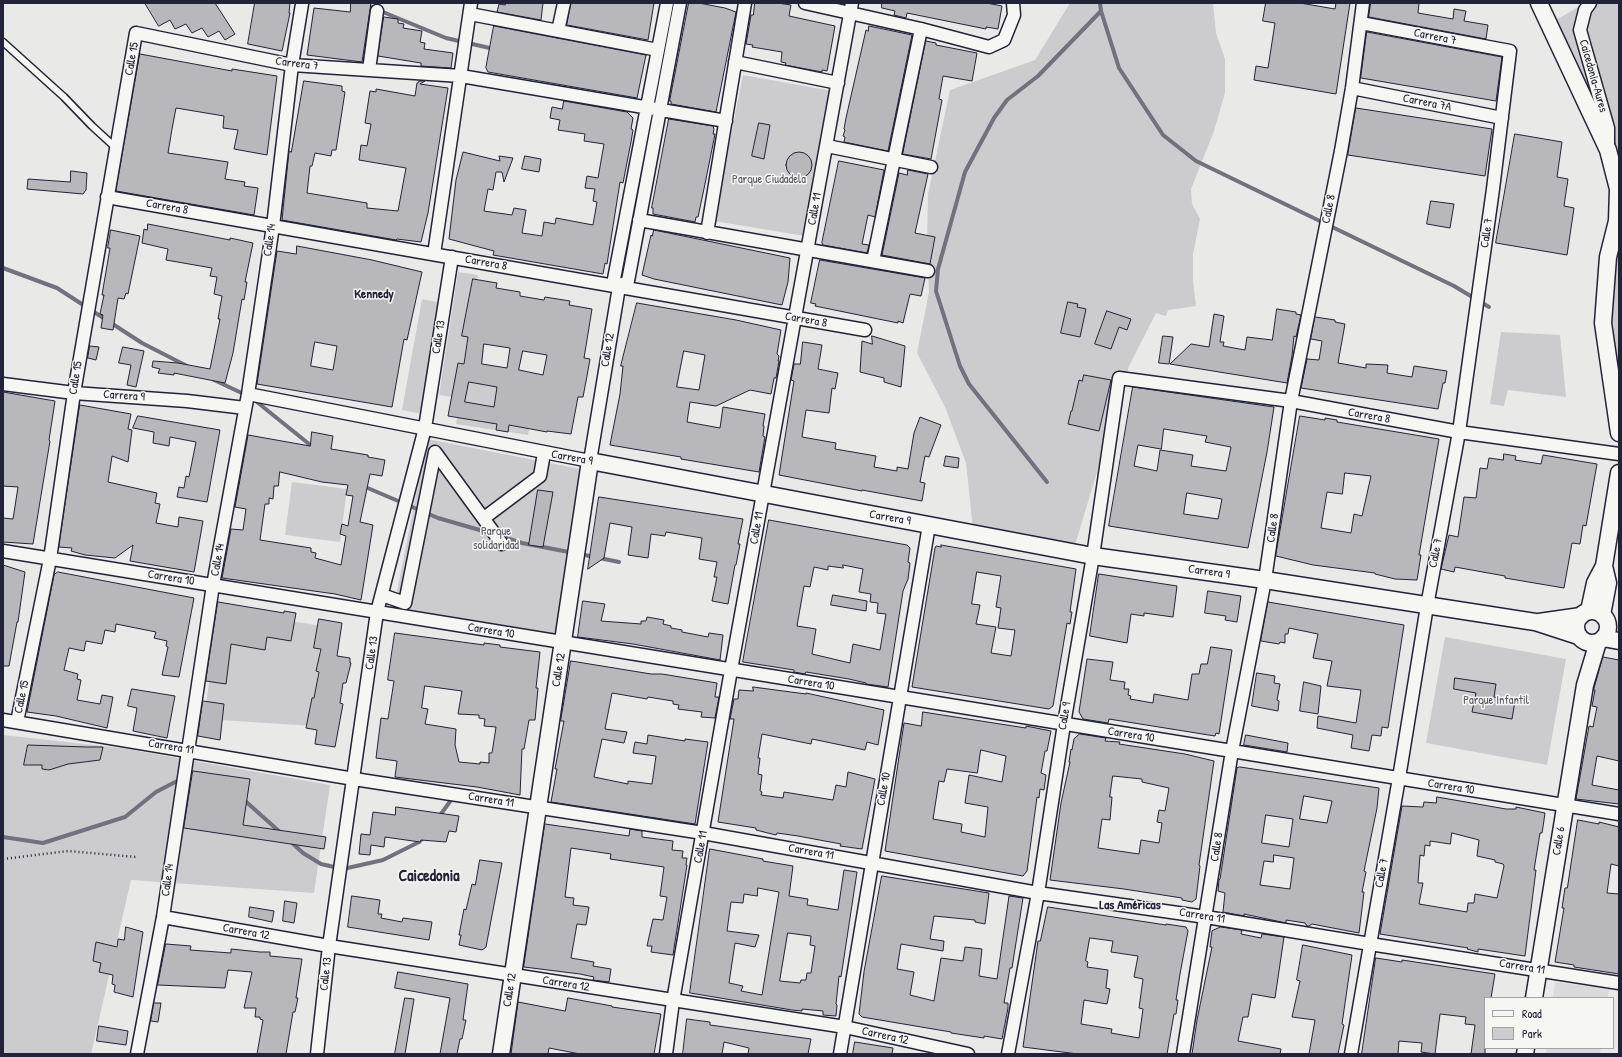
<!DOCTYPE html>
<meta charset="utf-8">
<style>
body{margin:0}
#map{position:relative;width:1622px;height:1057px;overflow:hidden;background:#e9e9e7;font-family:"Patrick Hand",sans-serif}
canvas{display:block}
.frame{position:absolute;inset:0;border:4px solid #22223b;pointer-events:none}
.legend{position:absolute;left:1484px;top:997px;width:130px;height:52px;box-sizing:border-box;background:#f6f6f2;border:1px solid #a1a1a9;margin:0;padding:5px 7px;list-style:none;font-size:12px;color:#22223b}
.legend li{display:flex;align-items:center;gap:8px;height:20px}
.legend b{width:20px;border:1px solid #a1a1a9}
</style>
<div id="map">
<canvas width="1622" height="1057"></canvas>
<div class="frame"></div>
<ul class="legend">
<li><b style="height:5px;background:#f6f6f2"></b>Road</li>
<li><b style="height:11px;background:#ccccce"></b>Park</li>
</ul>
</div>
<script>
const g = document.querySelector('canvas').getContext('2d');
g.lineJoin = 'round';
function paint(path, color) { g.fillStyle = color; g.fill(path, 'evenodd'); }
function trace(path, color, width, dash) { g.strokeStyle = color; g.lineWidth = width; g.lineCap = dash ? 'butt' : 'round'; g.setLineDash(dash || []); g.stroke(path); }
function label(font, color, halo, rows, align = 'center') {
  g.font = font + ' "Patrick Hand",sans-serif'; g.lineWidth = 3; g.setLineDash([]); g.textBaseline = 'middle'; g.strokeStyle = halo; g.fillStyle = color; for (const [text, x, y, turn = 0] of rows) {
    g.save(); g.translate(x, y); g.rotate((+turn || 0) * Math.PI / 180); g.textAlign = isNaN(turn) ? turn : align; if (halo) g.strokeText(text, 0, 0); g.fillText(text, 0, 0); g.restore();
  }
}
paint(new Path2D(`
 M1555,982L1609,989L1608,998H1553Z
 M1546,1048H1601L1600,1054H1546Z`), '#dadada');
paint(new Path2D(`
 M1070,3H1213L1216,33L1225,59V93L1214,131L1191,189L1192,204L1200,219L1193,254V281L1196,306L1168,310L1166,316L1156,313L1129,366L1075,545L973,529L966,463L945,407L917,353L929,292L927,247L928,194L950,90L1035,60Z
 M1585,3H1619V170L1554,21Z
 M743,75L832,91L805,236L714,221Z
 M1619,217V392L1606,295Z
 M458,272L478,275L458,398L439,395Z
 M422,299L442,303L422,414L402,410Z
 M1501,332L1560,335L1566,397L1508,390L1504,406L1490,404Z
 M463,381L535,392L528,435L456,424Z
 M427,439L596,472L563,637L394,607Z
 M292,482L347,489L340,542L285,535Z
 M219,610L322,626L313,726L204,719Z
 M1445,637L1566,659L1547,765L1426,743Z
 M3,735L121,748L330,785L314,893L131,880L91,1054H3Z`), '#ccccce');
trace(new Path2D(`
 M361,3L446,38L494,49
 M1100,3L1101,11L1119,68L1163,135L1196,161L1454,286L1489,307
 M3,268L57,288L142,343L187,366
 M214,380L246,395
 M252,398L314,448
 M1047,482L969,384L960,366L936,291L938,269L965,172L994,118L1007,100L1038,76L1101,11
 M363,486L438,518L490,533
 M500,536L522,543L574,553
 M580,554L619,562
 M243,799L281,833
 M438,818L454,796
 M3,837L43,843L125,817L156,792L181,779
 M291,842L303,853L321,864L343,869L383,860L419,842L423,838`), '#71717f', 4);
const building = new Path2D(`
 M145,3H215L235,34L225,40L219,31L208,37L202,28L192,33L186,24L175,29L170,20L159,26Z
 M255,3H290L289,13H290L282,51L248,44Z
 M351,3H371L362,62L307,55L314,8L350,12Z
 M505,3H543L541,20L497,12L499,4L505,5Z
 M571,3H654L648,40L567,25Z
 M689,3H699L725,8L736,12L716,112L671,104V101H670Z
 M755,3H778L791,5L789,16L835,26L827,71L822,70V72L785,65L786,63L781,62L782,52L752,47L753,45L746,44L751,15H753Z
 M882,3H987L1002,6L998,29L986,27V29L907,13L906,18L894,15L895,11L882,8Z
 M1266,3H1300L1335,9L1336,3H1350L1336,94L1254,80L1256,66L1268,68L1275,23L1263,21Z
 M1371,3H1419L1418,13L1453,19L1454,9L1466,11L1464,21L1488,25L1486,39L1369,17Z
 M384,17L398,19V23L404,24L403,28L422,31L420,42L425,43L424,49L453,53L451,68L421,66V63L378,56Z
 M494,26L646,55L637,98L488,72L486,68Z
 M869,26L912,35L888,151L844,142L845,137L843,136L845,130L844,129L846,118L866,30L868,31Z
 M1367,32L1502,57L1496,101L1361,78Z
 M926,41L936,43V45L977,53L972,81L943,76L939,99L942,100L931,159L903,154Z
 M140,54L232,71V69L277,76L267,155L234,149L238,130L223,128L224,116L176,108L172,129L168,153L228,162L225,179L245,182L244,186L258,188L254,215L116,191Z
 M304,81L342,86V91L345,92L336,150H332L331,156L315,153L312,166H310L307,193L367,203V208L398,211L406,168L359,160L361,145L367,146L371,124L365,123L370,91L376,92V89L415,96L417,83H418L419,81H425L420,84L448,88L428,213L421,242L397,239L396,240L282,220L289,151L291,152Z
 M564,101L627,112L633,118L631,129L633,130L631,142L623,183L620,182L607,264L605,263L603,274L493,255L494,251L449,239L456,180L463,152L500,161L499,156L513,158L504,182L502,172H496L493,190L488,189L484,211L512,215L514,208L526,210L522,233L542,236L544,222L555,224L556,218L593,225L597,202L593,201L595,189L585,188L587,176L598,178L604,144L584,141L585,134L558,130L560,120L550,118L552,107L562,109Z
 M1356,108L1492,129L1485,176L1348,155Z
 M669,119L713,126L714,129L713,134H715L705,184L698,217H696L695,222L653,214V208H652Z
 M759,123L770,125L764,159L752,156Z
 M1515,134L1562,142L1557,177L1568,179L1564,206L1574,208L1567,255L1496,243Z
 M786 165a13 13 0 1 1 26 0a13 13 0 1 1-26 0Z
 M525,156L541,159L539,172L522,169Z
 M839,161L884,170L875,217L868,215L862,244L869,245L867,253L823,245L822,243Z
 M908,170L928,174L915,233L935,237L930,264L882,255L899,173L907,175Z
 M71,171L87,173L86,190L83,194L27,189L28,179L70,182Z
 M1431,201L1454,204L1450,228L1427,224Z
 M148,224L230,240V238L253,243L245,282H247L244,300L242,299L233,353L225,383L174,373V375L158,373L160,369L152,367L153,361L178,363L210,369L220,319H218L222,296L214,294L217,277L210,276L212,268L166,260L168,249L142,243L144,229L147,230Z
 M111,230L140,236L128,294L126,293L124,299L118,298L113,330L101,328L103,315L100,314L104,295H102L110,248H108Z
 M654,230L790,258L788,282L782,305L654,279L642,275L651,235L652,236Z
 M297,246L372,260L422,272L407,340L404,339L392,407L257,384L277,251L296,254ZM315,342L337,346L333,370L311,366Z
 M820,260L925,278L921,296L910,294L903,323L898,321V323L815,306L816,304L811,303Z
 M473,279L497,283L496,288L520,292V296L544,300L545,297L570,301L569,305L592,309L584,358L590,359L587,376L583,397H578L571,434L547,431V432L509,425L508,432L496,430L497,424L448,416L458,363L464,364L468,337L462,336ZM484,344L510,348L507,368L482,364ZM523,351L547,355L543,375L519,370ZM469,382L497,387L494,407L465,402Z
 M1068,302L1078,304L1077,307L1086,309L1080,337L1061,333Z
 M637,303L736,320L781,330L777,354L779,356L778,361H779L776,378H774L771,394L750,390L716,406L690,402L687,422L720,428L723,407L765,414L763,426H764L763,436L765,437L759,472L681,459V457L610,445L620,394L623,366H621ZM684,351L705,355L699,390L677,387Z
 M1277,309L1296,312V314L1301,315L1296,337L1294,336L1292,356L1287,383L1170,364L1191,344L1209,347L1214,314L1224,316L1220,342H1224L1223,346L1245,350L1247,337L1272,340Z
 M1107,311L1131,319L1127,330L1119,327L1111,349L1095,344Z
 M1315,317L1335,320V322L1345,324L1338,363L1366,368V364L1388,365L1387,373L1412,377L1414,366L1447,371L1445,383H1443L1438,409L1301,388L1307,359L1319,360L1322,341L1311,339Z
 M872,336L905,346L901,387L884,382V378L860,372L862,341L872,344Z
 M1163,336L1173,337L1169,364L1159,363Z
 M803,342L822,345L818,369L838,373L835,389L832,388L829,413L806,410L802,437L836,443L835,449L876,456L874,467L897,471V467L908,469L914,433L920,417L941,425L929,457L925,456L920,482L925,483L922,501L862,490V491L779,475L794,381L791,380L794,364H800Z
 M90,346L99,347L96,360L88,358Z
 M123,347L144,351L136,387L127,385L131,365L119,363Z
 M1084,375L1111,380L1099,431L1068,424L1071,411H1072L1079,380L1082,381Z
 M1133,387L1274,407L1267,452L1248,548L1109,526ZM1164,429L1207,436L1205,442L1231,447L1226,471L1191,466L1193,455L1160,450L1157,471L1134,466L1138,445L1161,449ZM1187,493L1222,499L1218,519L1184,514Z
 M3,392L55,401L49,440L50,441L33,544L3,542V518L13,519L18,487L3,486Z
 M80,405L131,414L128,429L132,430L128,462L112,456L108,482L157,493L155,503L160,504L156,523L178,527L179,517L203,521L194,572L130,561L133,545L115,558L85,555L71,551L72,548L59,547Z
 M138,416L220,430L207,502L177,497L179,487L184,488L186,476L189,477L196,442L170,437L169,446L153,443L154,432L133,428Z
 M1300,416L1325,420V418L1337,420V422L1439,439L1419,555H1421L1417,580L1395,579L1375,574V573L1313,565L1276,556ZM1345,473L1371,476L1362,516L1354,514L1351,533L1321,528L1327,492L1342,494Z
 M312,432L333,436L331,449L368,455V457L385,460L382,476L370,474L360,522L373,525L361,600L335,594L222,578L231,529L243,530L246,509L235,507L248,435L310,446ZM280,472L322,482L348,485L346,495L353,496L348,526L342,524L340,534L346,536L341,565L315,558L316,553L311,552V548L260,540L265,504H269V498L273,499L274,486H278Z
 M1504,454L1516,456L1515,460L1541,464L1543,455L1597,464L1586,526L1583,525L1580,544L1572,543L1564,588L1505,578V576L1455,567L1454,572L1441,569L1449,535L1458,537L1464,497L1476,498L1480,468L1487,469L1489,458L1503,460Z
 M946,456L959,458L958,468L944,466Z
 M538,490L553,492L543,547L529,545Z
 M599,497L743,519L738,544H740L736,565H735L728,604L712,601L717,577H714L717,562L699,559L702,538L666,532L665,536L651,534L648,558L628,555L632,527L610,523L604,558L588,569Z
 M769,520L907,545L910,548L908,562L910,563L908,579L903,591L888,687L866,684V683L849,679L806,672L805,674L794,672V670L743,662ZM843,565L863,569L859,592L871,594L870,602L878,603L877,613L886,614L880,650L853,644L850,663L812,654L816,629L797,626L804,586L810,587L814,567L828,570V566L843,568Z
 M941,545L1076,569L1070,612H1072L1070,624L1067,623L1053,706L1049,709L912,687L935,548L936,546L941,547ZM977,572L1001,576L996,607L1001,608L998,628L1015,630L1011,656L991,653L996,627L976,624L980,605L972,604Z
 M3,565L25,572L18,622H17L9,666H3Z
 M58,572L194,598L179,677L162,675L168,647L166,646L167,641L154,638L156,632L116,624L115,632L105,630L102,644L86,641L84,651L69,648L64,670L78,674L77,679L81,680L77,700L100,704L102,695L113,697L107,728L56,716L27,712L54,575Z
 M1099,574L1177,586L1173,617L1144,613V616L1131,614L1127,643L1090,636Z
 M1208,591L1241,596L1237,622L1225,620L1226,616L1205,613Z
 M833,595L867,601L866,611L831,605Z
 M583,601L605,604L601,621L641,624V621H646L647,617L664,620L663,624L671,626V628L682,630V632L708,637L709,633L723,635L720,660L633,644L578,637Z
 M218,602L284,613V611L296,613L291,641L267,637L265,650L231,644L226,684L206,681Z
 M1268,602L1404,625L1388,728L1382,727L1381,736L1372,735L1369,751L1351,748L1353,735L1317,728L1318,716L1356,723L1361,690L1327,686L1332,661L1313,658L1318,634L1289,628L1288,634H1285V643L1280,642L1279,644L1261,641Z
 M319,619L342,623L337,656L350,658V663H351L346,683H343L340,703L343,704L335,747L315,744L317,730L306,728L312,698H314L319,672L316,671L321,649L314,648Z
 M395,633L484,645V643L500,645V647L540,652L536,688H538L535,720H529L524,749H522L520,795L477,787L395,777L397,761L376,758L381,718L388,719L394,681L388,680ZM425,686L462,691L458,714L479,715V718L485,719L484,726L496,727L492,753H489V763L480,762V764L459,762L455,745L456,729L425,724L428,709L422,708Z
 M1211,647L1232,650L1219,734L1216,733L1215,736L1109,719L1108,723L1083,719L1079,712L1087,659L1113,662L1110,680L1125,682L1124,689H1129L1128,695L1131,696L1130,699L1153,703L1154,694L1188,700L1192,674H1199L1201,664H1207Z
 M1603,657L1619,660V761L1597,756L1592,785L1619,790V804L1576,799L1589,726L1593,727L1597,707L1592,706L1595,690H1594Z
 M571,661L651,674H662L717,683L715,697H719L715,718L701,717L702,712L678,709L679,705L673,704V701L648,697L647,699L612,693L605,729L627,732L624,743L602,739L594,777L628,784V781L652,784L656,756L633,753L635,742L647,744L648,735L685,741V739L708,742L695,824L551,802L557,769H555L564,721H561Z
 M1257,673L1275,676L1274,683L1280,684L1277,700L1279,701L1278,711L1252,706Z
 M1455,678L1496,684L1494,697L1515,701L1512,719L1472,712L1476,693L1454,689Z
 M1304,682L1321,686L1318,714L1300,711Z
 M753,687L806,694V693L884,710L878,745L867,742L865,750L812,739L811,744L762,734L758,758H760L758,774L762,775L760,791L762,792L761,795L783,798L784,792L833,800L836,785L846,787L848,772L875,779L862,849L840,846L841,844L798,836L777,833L776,835L756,830V828L718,822L734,719H730L734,699H738L739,690L753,691Z
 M132,689L175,696L167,738L133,731L137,708L128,706Z
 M203,701L224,704L220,740L198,736Z
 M923,712L1026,728V726L1051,731L1047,751H1045L1041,773L1046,775L1044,790L1040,789L1039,798L1037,797L1027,871L1023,876L885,851L904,723L921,726ZM981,750L1006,756L1002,782L969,775L965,803L988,807L985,837L961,832L962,824L933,819L939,781L944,782L947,769L977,773Z
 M1080,734L1106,738L1105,741L1120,742L1119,744L1185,754L1214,761L1199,865L1200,866L1196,899L1192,902L1182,900V898L1124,889L1050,880L1061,803L1070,762H1069L1071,749L1072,750L1074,739ZM1113,776L1142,779V782L1169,788L1165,811L1159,810L1157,822L1162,823L1159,843L1141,840L1139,854L1098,848L1102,819L1110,820L1112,797H1110Z
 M1246,735L1288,743L1287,752L1244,745Z
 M28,745L87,747H103L100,760L68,764L49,770L42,769V765H24Z
 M1240,767L1379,788L1377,808L1364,871L1366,872L1362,892H1364L1359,933L1312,924L1309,926H1307L1305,923L1286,920V923L1244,914V916L1223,912L1225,893L1218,891L1219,880L1220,879L1237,768ZM1304,796L1332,801L1327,823L1300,819ZM1266,815L1293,819L1289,847L1262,843ZM1274,855L1294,858L1290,889L1260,885L1264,861L1273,862Z
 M193,771L250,779L243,825L326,837L324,849L184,828Z
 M1437,797L1506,809H1516V807L1545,813L1543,827L1542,833H1540L1534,870H1536L1525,956L1478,949V952L1467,949L1468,948L1380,934L1402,806L1423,807L1424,802L1436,803ZM1452,833L1479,840L1477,856L1495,860V862L1503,864L1504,866L1497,898L1475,894L1474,903H1468L1467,912L1419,904L1423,883H1418L1420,855L1424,856L1425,845L1430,846V841L1450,844Z
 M396,807L459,816L456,832L449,831L446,842L421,840L420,842L385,837L384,847L371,845L370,855L359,854L361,834L370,835L373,812L395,815Z
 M1578,820L1599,824V822L1619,827V866L1611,864L1607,893L1619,894V974L1574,967V965L1555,962L1564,908H1562L1565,888H1567Z
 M545,824L629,836L630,829L642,831V837L673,841L672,850L683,851L682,858H687L686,865H687L673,955L651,952L652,946H647L653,919L663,920L667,897L660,896L664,867L610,859L611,854L571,848L565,897L574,898L573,905L589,907L586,925L577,924L571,958L594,962L593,966L611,969L609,982L593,980L594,977L580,974L524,967Z
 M710,849L763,859V861L793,866L789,896L808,899L807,905L838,910L844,870L857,872L841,977L839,976L836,1004L837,1005L836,1016L823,1015V1011L802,1009V1011L792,1010L690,993ZM758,888L779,892L762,995L741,991L743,986L729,983L735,943L755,947L759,935L727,931L731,902L743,903L744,894L757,896ZM788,933L811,936L810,945L815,946L811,973H807L806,980H801L800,983L780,981Z
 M480,860L502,863L486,947L482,950L459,945L461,935H459L464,909L466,910L472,884L475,885Z
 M882,876L989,893L985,924L975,922V920L934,916L930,939L944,941L943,951L901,944L897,969L914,972L910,995L934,1001L941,958L963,961L965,947L982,949L979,976L997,979L1009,896L1023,898L1012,968H1010L1004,1003H1008V1008L1002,1039L984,1036V1038L951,1033V1032L862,1017L859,1014L864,972Z
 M352,896L380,900L378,914H382L381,918L402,922L403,918L432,922L429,940L348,927Z
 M285,901L297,903L294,923L283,921Z
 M250,907L274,911L272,922L249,917Z
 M1048,907L1166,925V924L1186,927L1188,931L1180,974L1176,1000H1178L1176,1014H1174L1167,1054H1078L1023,1047L1038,941H1040ZM1090,938L1113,941L1111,952L1138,956L1134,977L1143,979L1139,1008L1143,1009L1139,1038L1111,1033L1112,1029L1081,1024L1084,1000L1107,1004L1110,989L1106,988L1108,970L1087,967L1088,962L1086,961Z
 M126,927L143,932L133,997L114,992L115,985L112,984L113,975L99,972L101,963L93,961L96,942L117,947L118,939L124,940Z
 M1221,927L1242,930L1241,934L1261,938L1262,934L1284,937L1275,998L1252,994L1248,1017H1243L1238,1041L1281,1049L1280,1054H1192L1197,1020L1212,947H1210L1212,931Z
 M166,944L191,946L190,950L231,953V949L260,952H270V956L302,959L296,998H298L295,1012H293L286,1054H257L263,1020L260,1019V1017H255L256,1008H244L252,972L228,970L225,988L158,985Z
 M1303,945L1352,955L1342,1024L1344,1025L1338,1054H1309L1315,1020L1292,1017L1300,981L1297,980Z
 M1376,958L1402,962V960L1495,974L1491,998H1485V1054H1471L1475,1025L1465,1024L1466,1017L1440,1014L1435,1054L1421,1052L1422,1043L1399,1041L1398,1054H1362Z
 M398,972L468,984L463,1020H466L462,1039H460L457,1054H440L450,998L395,988Z
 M405,998L414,999L405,1054H395Z
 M568,998L612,1006V1007L661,1014L654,1054H580L549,1048L548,1054H511L518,1002L565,1011Z
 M154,1003H161L158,1022L151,1021Z
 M687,1019L710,1022V1025L811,1039L808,1054H748L749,1048L724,1042L722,1054H683Z
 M99,1026L128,1031L126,1045L97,1041Z
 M855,1042L893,1048L892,1054H853Z`);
paint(building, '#b8b8bc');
trace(building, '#22223b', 1);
const lane = new Path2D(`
 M3,42L64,97L92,126L116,148`);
const street = new Path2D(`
 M805,3L921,29L989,47L1004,40L1014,15L1013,3
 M1590,3L1585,10L1580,30L1608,128V148
 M470,14L658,50
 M558,31L564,3
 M735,62L838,83
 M369,70L377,11
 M1352,88L1502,118
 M827,146L931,167
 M107,197L865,330
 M639,220L928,271
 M707,233L745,3
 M434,254L471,3
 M873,261L921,29
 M619,287L628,281L680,3
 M3,384L74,393L187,401L245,408
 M248,394L590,461L619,287L614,279L667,3
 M484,518L540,476L544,453
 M3,551L1619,814
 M382,595L405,603L435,452L502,544
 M3,720L354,779L703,833L1038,893L1206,917L1370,944L1619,983
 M17,722L50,559L74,393L136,33L292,65L461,76L726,121
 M163,917L329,946L845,1027L968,1054
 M137,1054L163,917L213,585L248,394L273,226L292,65L302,4
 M317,1054L329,946L377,612L425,428L452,257
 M666,1054L673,1001L731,670L852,3
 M840,1054L929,525
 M1008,1054L1038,893L1064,724L1093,556L1119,378L1291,401L1459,432L1619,454
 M1183,1054L1232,751L1265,580L1291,401L1341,151L1352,88L1363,3
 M1351,1054L1399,778L1427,606L1459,432L1493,189L1510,51L1361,23`);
const secondary = new Path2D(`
 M1539,3L1608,150L1618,189L1617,221L1608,257L1603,323L1619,433
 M1589,611L1595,583L1604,566
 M1576 627a16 16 0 1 1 32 0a16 16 0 1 1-32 0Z
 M1602,615L1608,583L1604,566L1619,473
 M1539,622L1581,616
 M1603,638L1619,641
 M1534,998L1585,685L1598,642
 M501,1054L590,461L1093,556L1265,580L1535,622L1578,636
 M1525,1054L1526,1048`);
trace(lane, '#22223b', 9);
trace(street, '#22223b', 15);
trace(secondary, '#22223b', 19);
trace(new Path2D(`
 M3,859L68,851L136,857`), '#22223b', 2.5, [1, 3]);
trace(lane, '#f6f6f2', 6);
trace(street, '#f6f6f2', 12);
trace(secondary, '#f6f6f2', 16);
label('12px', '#22223b', '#f6f6f2', [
 ["Carrera 7",1435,37,11],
 ["Calle 15",132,59,-80],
 ["Carrera 7",297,64,7],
 ["Caicedonia-Aures",1593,76,74],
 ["Carrera 7A",1427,103,11],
 ["Carrera 8",167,207,10],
 ["Calle 11",815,209,-80],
 ["Calle 8",1329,209,-79],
 ["Calle 7",1487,233,-82],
 ["Calle 14",270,240,-82],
 ["Carrera 8",486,263,10],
 ["Carrera 8",806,320,10],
 ["Calle 13",439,337,-81],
 ["Calle 12",608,350,-81],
 ["Calle 15",76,378,-81],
 ["Carrera 9",124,396,4],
 ["Carrera 8",1369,416,10],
 ["Carrera 9",572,458,10],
 ["Carrera 9",890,518,10],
 ["Calle 11",757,528,-80],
 ["Calle 8",1273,528,-82],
 ["Calle 7",1436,553,-79],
 ["Calle 14",218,560,-80],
 ["Carrera 9",1209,572,8],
 ["Carrera 10",171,578,9],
 ["Carrera 10",491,631,9],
 ["Calle 13",372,653,-82],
 ["Calle 12",559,670,-81],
 ["Carrera 10",811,683,9],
 ["Calle 15",22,697,-78],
 ["Calle 9",1065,716,-80],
 ["Carrera 10",1131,735,9],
 ["Carrera 11",171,747,9],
 ["Carrera 10",1451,787,9],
 ["Calle 10",884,789,-80],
 ["Carrera 11",491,800,9],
 ["Calle 6",1559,841,-81],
 ["Calle 11",701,847,-80],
 ["Calle 8",1217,847,-81],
 ["Carrera 11",811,852,10],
 ["Calle 7",1382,873,-80],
 ["Calle 14",168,880,-82],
 ["Carrera 11",1202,916,9],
 ["Carrera 12",246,932,10],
 ["Carrera 11",1522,967,9],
 ["Calle 13",326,974,-84],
 ["Carrera 12",566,984,9],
 ["Calle 12",510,990,-81],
 ["Carrera 12",885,1036,12]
]);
label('12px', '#555567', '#f6f6f2', [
 ["Parque Ciudadela",769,180],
 ["Parque",496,532],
 ["solidaridad",496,546],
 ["Parque Infantil",1496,701]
]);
label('bold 13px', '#22223b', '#f6f6f2', [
 ["Kennedy",374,295],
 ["Las Américas",1130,906]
]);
label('bold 16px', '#22223b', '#f6f6f2', [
 ["Caicedonia",429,877]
]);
</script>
